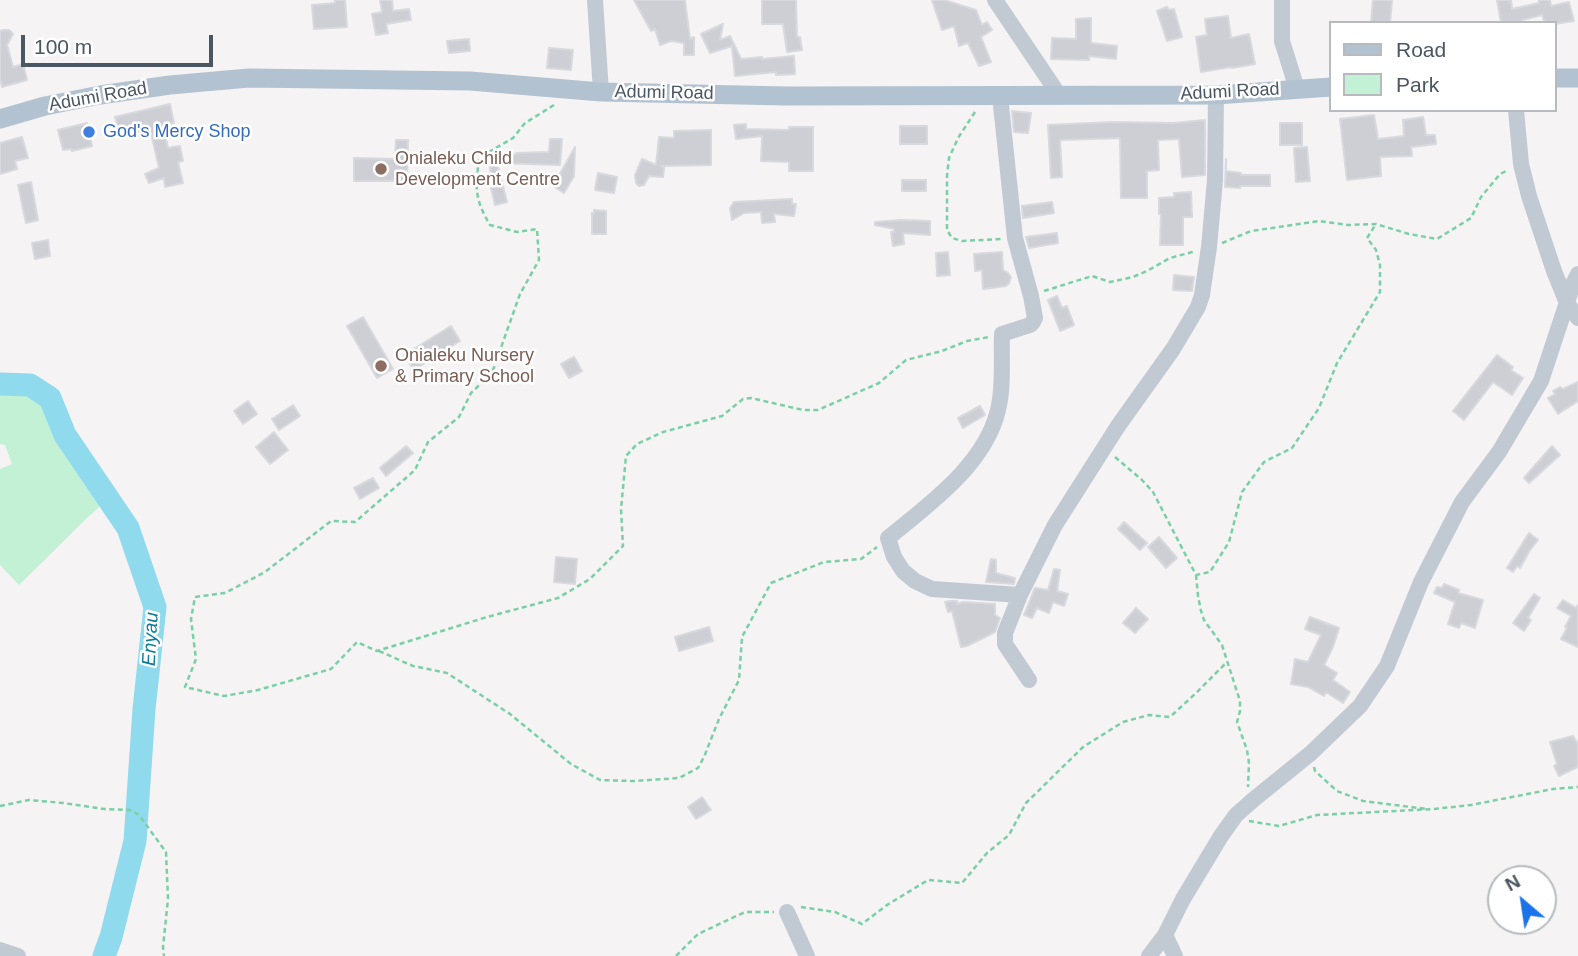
<!DOCTYPE html>
<style>
body{margin:0}
#map{position:relative;width:1578px;height:956px;overflow:hidden;background:#f5f3f3;font-family:Helvetica,sans-serif}
canvas{display:block}
.legend{position:absolute;left:1329px;top:21px;width:228px;height:91px;box-sizing:border-box;background:#fff;border:2px solid #b7bbc0;margin:0;padding:9px 12px;list-style:none;font-size:21px;color:#4a5661}
.legend li{display:flex;align-items:center;gap:14px;height:35px}
.legend b{width:35px;border:2px solid #b7bbc0}
.north{position:absolute;left:1487px;top:865px;width:70px;height:70px;box-sizing:border-box;background:#fff;border:2px solid #b7bbc0;border-radius:50%;rotate:331deg;font-size:19px;font-weight:700;line-height:28px;text-align:center;color:#4a5661}
.north::after{content:'';display:block;margin:auto;width:24px;height:32px;background:#1a73e8;clip-path:polygon(50% 0,100% 100%,50% 72%,0 100%)}
.scale{position:absolute;left:21px;top:35px;width:192px;height:32px;box-sizing:border-box;border:4px solid #4a5661;border-top:0;padding-left:9px;font-size:21px;line-height:24px;white-space:nowrap;color:#4a5661;-webkit-text-stroke:5px #fff;paint-order:stroke}
</style>
<div id="map">
<canvas width="1578" height="956"></canvas>
<ul class="legend">
<li><b style="height:9px;background:#b3c2d1"></b>Road</li>
<li><b style="height:19px;background:#c3f1d5"></b>Park</li>
</ul>
<div class="north">N</div>
<div class="scale">100 m</div>
</div>
<script>
const g = document.querySelector('canvas').getContext('2d');
g.lineJoin = 'round';
function paint(path, color) { g.fillStyle = color; g.fill(path, 'evenodd'); }
function trace(path, color, width, dash) { g.strokeStyle = color; g.lineWidth = width; g.lineCap = dash ? 'butt' : 'round'; g.setLineDash(dash || []); g.stroke(path); }
function label(font, color, halo, rows, align = 'center') {
  g.font = font + ' Helvetica,sans-serif'; g.lineWidth = 5; g.setLineDash([]); g.textBaseline = 'middle'; g.strokeStyle = halo; g.fillStyle = color; for (const [text, x, y, turn = 0] of rows) {
    g.save(); g.translate(x, y); g.rotate((+turn || 0) * Math.PI / 180); g.textAlign = isNaN(turn) ? turn : align; if (halo) g.strokeText(text, 0, 0); g.fillText(text, 0, 0); g.restore();
  }
}
paint(new Path2D(`
 M0,387L25,392L45,407L59,440L105,502L88,517L19,585L0,565V469L12,464L5,445L0,444Z`), '#c3f1d5');
trace(new Path2D(`
 M0,384L30,385L50,398L65,435L128,528L155,607L144,709L135,841L111,937L104,956`), '#90daee', 23);
const building = new Path2D(`
 M335,0H345L347,27L314,29L312,5L335,3Z
 M380,0H392L393,11L409,9L411,20L386,24L388,33L376,35L372,14L382,12Z
 M634,0H685L690,39L694,37V55H684V43L671,41L660,45L655,29L651,31Z
 M762,0H796L797,37H800L802,50L787,52L783,24H762Z
 M932,0H944L976,10L982,25L987,22L992,30L981,37L991,62L979,66L968,43L959,46L954,26L942,30Z
 M1373,0H1392L1390,23H1371Z
 M1497,0H1511L1512,9L1539,3V0H1550L1551,6L1569,2L1574,21L1555,24V23H1545L1542,15L1522,20V23H1501Z
 M1167,7L1169,10L1174,9L1182,37L1167,41L1157,11Z
 M1228,16L1231,38L1249,34L1255,64L1232,68L1231,67L1201,72L1196,37L1207,35L1205,19Z
 M1091,18V43L1117,46L1116,59L1089,56V60L1051,59L1052,38L1076,39V19Z
 M723,24L720,40L730,36L741,59L762,57V59L794,56L795,74L776,75V72L735,76L732,46L710,53L701,34Z
 M4,30H9L13,34L7,45L13,67L23,64L27,80L2,87L0,78V31Z
 M469,39L470,51L449,53L447,41Z
 M549,48L573,50L571,70L547,68Z
 M170,104L174,123L163,126L168,148L180,146L183,161L178,162L183,183L165,187L164,178L149,183L145,174L159,168L151,133L129,138L128,129L119,131L115,117Z
 M1012,111L1031,113L1028,133L1014,132Z
 M1374,115L1378,139L1404,136L1403,120L1423,117L1426,135H1435L1436,144L1411,147L1412,156L1380,157L1381,176L1347,180L1340,119Z
 M1205,120V175L1182,177L1179,139L1158,140L1159,170L1147,171V198H1121L1120,138L1060,140L1062,177L1051,178L1048,125L1112,122L1173,123Z
 M87,123L92,146L72,151L71,149L63,150L58,130Z
 M1280,123H1302V145H1280Z
 M746,124V129L789,130V127H813V171H789V162L761,161L762,136L736,139L734,125Z
 M900,126H927V144H900Z
 M711,130V165L661,166L664,168L663,177L649,176L644,185L639,186L636,183L635,175L642,159L656,165L659,137L674,138V131Z
 M22,137L28,158L15,161L17,169L0,174V143Z
 M550,139H562L560,165L497,163L507,202L495,205L490,184H492L489,161L494,160V157L516,154V153L549,152Z
 M396,140H408L407,181H354V158L395,159Z
 M575,147L574,176L564,193L553,186Z
 M1307,147L1310,181L1296,182L1294,148Z
 M1226,159V171L1241,173V175H1270V186H1240V188L1225,187Z
 M598,173L617,177L614,193L595,190Z
 M902,180H926V191H902Z
 M31,182L38,220L26,223L18,185Z
 M1191,192L1192,217H1183V245H1160L1161,214H1159V198L1174,197V193Z
 M792,199V204H796L794,216L774,214L775,222L762,223L761,212L744,213L732,220L730,208L734,202Z
 M1052,202L1054,213L1023,218L1022,206Z
 M594,210L606,211V234H592V213H594Z
 M901,220L930,221V235L903,233L904,244L893,246L891,232H894V229L875,225V222Z
 M1057,233L1058,243L1029,248L1026,237Z
 M48,240L50,256L35,259L32,243Z
 M948,252L950,275L937,276L936,253Z
 M1002,252L1003,270L1008,273L1011,277L1009,283L1006,286L983,289L982,270L975,271L974,254Z
 M1174,275L1194,277L1192,291L1173,290Z
 M1057,296L1062,308L1067,306L1074,325L1060,331L1048,300Z
 M363,317L393,369L377,378L347,326Z
 M451,326L460,341L414,370L404,355Z
 M1497,355L1513,367L1511,370L1523,378L1512,395L1493,382L1464,420L1453,411Z
 M574,357L582,371L569,378L561,364Z
 M1578,382V401L1558,414L1548,398L1555,394L1553,391L1560,387L1563,389Z
 M248,401L257,414L243,424L234,411Z
 M293,405L300,416L279,430L272,419Z
 M980,406L985,415L963,428L958,418Z
 M274,432L288,450L270,464L256,447Z
 M406,446L413,453L386,476L380,468Z
 M1552,446L1560,455L1529,483L1524,478Z
 M373,478L379,488L360,499L354,488Z
 M1124,522L1147,543L1140,550L1118,529Z
 M1529,533L1538,540L1530,550L1520,568L1517,566L1513,572L1507,568Z
 M1159,537L1177,558L1166,568L1148,547Z
 M556,557L577,559L575,584L554,582Z
 M991,559L996,560V573L1015,578L1014,584L986,582Z
 M1054,569L1060,570L1057,591L1068,594L1064,606L1053,602L1049,613L1037,608L1032,618L1024,615L1035,588L1048,590Z
 M1444,584L1459,590L1458,593L1483,600L1475,628L1461,623L1459,628L1448,624L1455,602L1434,593L1437,587L1442,588Z
 M1534,594L1540,598L1528,618L1531,620L1524,631L1513,623Z
 M1563,600L1576,608L1578,605V647L1561,639L1567,628L1565,627L1571,616L1557,608Z
 M950,601H957V604L963,602L995,604V615L1000,618L995,632L967,646L961,647L952,611L948,612L945,602Z
 M1136,608L1148,619L1135,633L1123,623Z
 M1310,617L1339,628L1333,647L1324,665L1337,673L1333,680L1350,692L1343,703L1326,692L1324,696L1308,687L1291,684L1295,659L1308,662L1321,635L1305,629Z
 M709,627L713,641L679,651L675,637Z
 M1573,736L1578,744V767L1559,776L1554,766L1557,764L1550,742Z
 M702,797L711,810L696,819L688,807Z`);
paint(building, '#cdcfd5');
trace(building, '#d7d9de', 2);
trace(new Path2D(`
 M554,105L525,123L513,138L480,157C474,186 475,200 490,225L517,232L537,229L539,260L520,294L492,373L471,393L459,417L428,442L415,470L355,522L331,521L265,572L225,593L195,597L191,619L196,659L185,687L224,696L258,690L331,669L357,642L377,651L487,617L558,598L590,579L623,546L621,509L626,456L637,444L663,432L722,416L743,399L751,398L803,410H818L879,383L906,360L942,351L967,341L989,337
 M975,112L958,138L949,158L947,176V230L952,238L962,241L1002,239
 M1222,243L1251,231L1319,221L1348,225L1376,224L1409,234L1437,239L1471,218L1481,197L1500,174L1508,170
 M1044,291L1092,276L1110,282L1133,277L1147,271L1170,258L1196,251
 M1115,457L1142,480L1153,492L1196,575L1210,572L1229,542L1242,492L1264,462L1292,448L1319,408L1337,363L1380,292V265L1376,250L1367,238L1376,224
 M1196,575L1198,596L1201,611L1204,620L1222,645L1240,701V711L1237,722L1247,750L1249,763L1248,787
 M379,651L413,666L447,673L510,714L571,764L600,780L634,781L679,778L698,768L704,757L719,719L739,680L742,637L771,583L824,562L861,559L877,547
 M1314,767L1315,771L1337,791L1363,801L1427,809
 M0,806L29,800L63,803L104,809L130,810L139,815L166,852L168,899L163,947L164,956
 M1249,821L1279,826L1317,815L1434,809L1471,805L1553,789L1578,787
 M801,907L835,912L862,924L887,905L928,880L962,883L987,853L1009,835L1026,803L1083,747L1123,722L1149,715L1170,717L1196,693L1227,662
 M676,956L698,934L745,912H774`), '#7ad0a6', 2.5, [5, 3.5]);
trace(new Path2D(`
 M595,0L601,92
 M995,0L1059,95
 M1282,0V41L1297,89
 M1000,96L1015,238L1031,296L1035,318L1033,322L1030,325L1002,334C1001,359 1004,386 998,410C985,465 929,504 888,538L894,557L903,571L915,581L932,589L1020,595
 M1516,110L1521,164L1529,196L1554,271L1567,303L1578,318
 M1029,680L1005,644V633L1020,595L1055,525L1118,426L1173,349L1198,307L1202,295L1209,247L1215,180L1216,95
 M787,912L807,956
 M1165,935L1175,956
 M0,950L18,956
 M1149,956L1165,935L1183,899L1221,836L1236,815L1253,800L1311,753L1360,706L1387,666L1421,582L1462,502L1499,452L1541,381L1573,284L1578,274`), '#c1cad2', 16);
trace(new Path2D(`
 M1555,78H1578
 M0,119L45,106L100,95L170,85L249,78L470,81L601,92L786,96L1216,95L1331,87`), '#b3c2d1', 19);
for (const [x, y, r, color] of [
 [89,132,7,"#3f7fe0"],
 [381,169,7,"#8d6e63"],
 [381,366,7,"#8d6e63"]
]) { const dot = new Path2D(); dot.arc(x, y, r, 0, 2 * Math.PI); g.fillStyle = color; g.fill(dot); trace(dot, '#fff', 2.5); }
label('18px', '#4a5661', '#fff', [
 ["Adumi Road",1230,92,-3],
 ["Adumi Road",664,93,1],
 ["Adumi Road",98,97,-10]
]);
label('18px', '#366cbe', '#fff', [
 ["God's Mercy Shop",103,132]
], 'left');
label('18px', '#785e54', '#fff', [
 ["Onialeku Child",395,159],
 ["Development Centre",395,180],
 ["Onialeku Nursery",395,356],
 ["& Primary School",395,377]
], 'left');
label('italic 19px', '#0c7c9b', '#fff', [
 ["Enyau",151,639,-87]
]);
</script>
